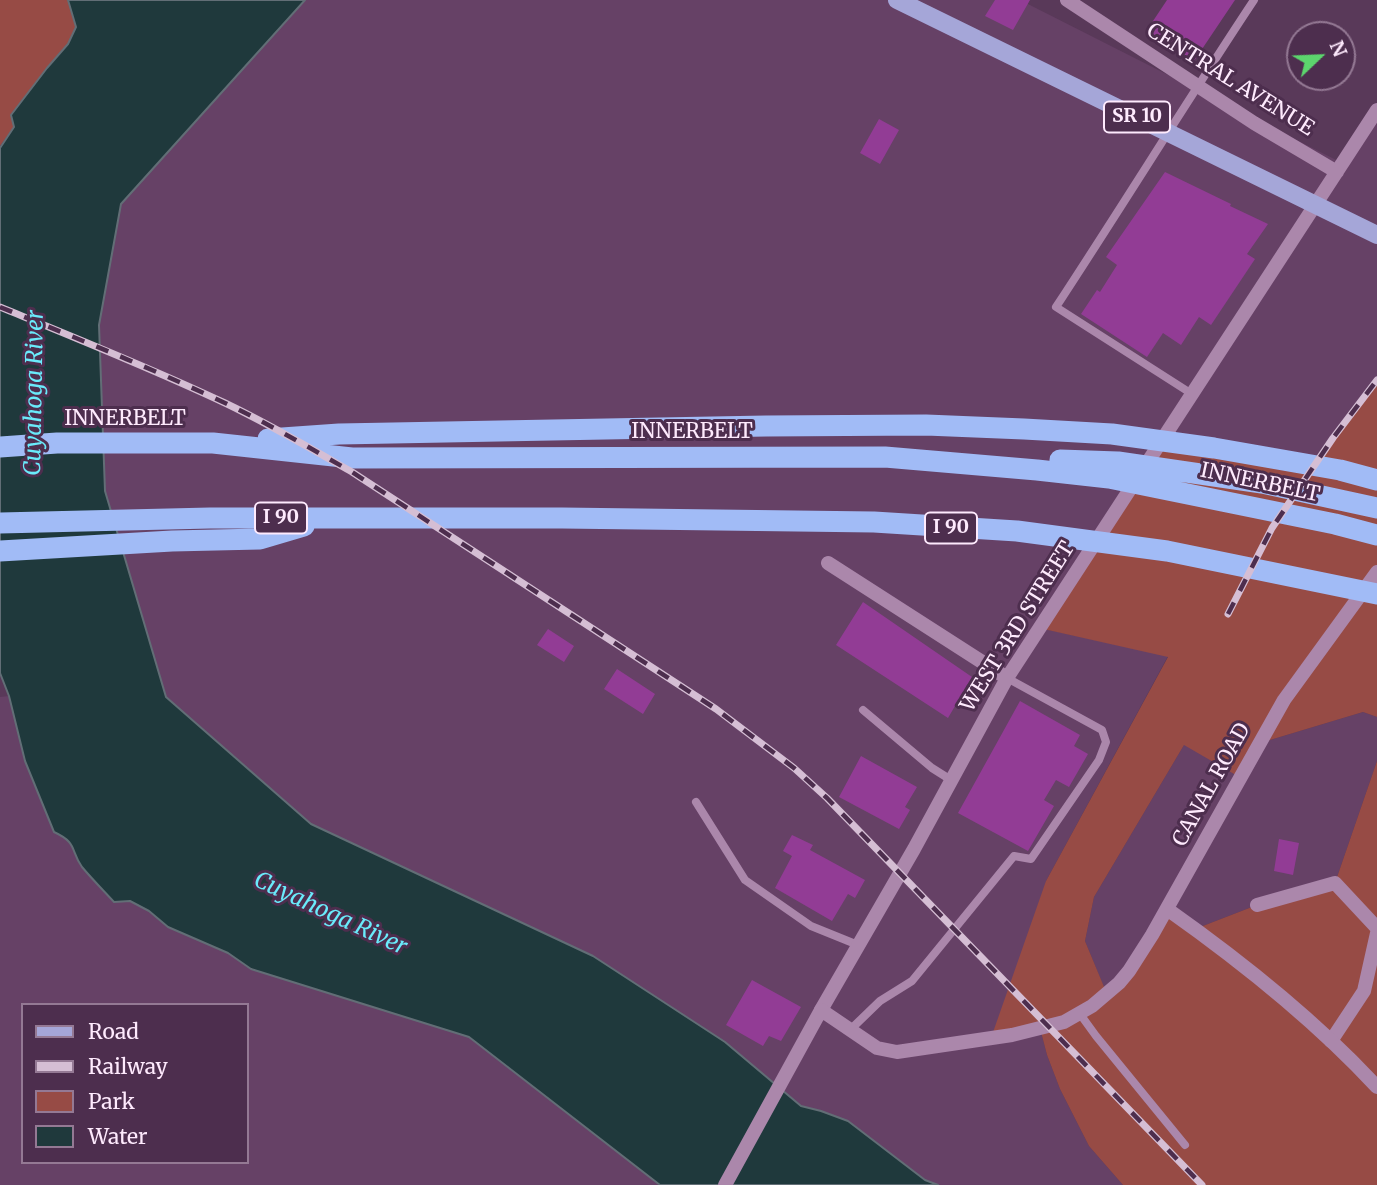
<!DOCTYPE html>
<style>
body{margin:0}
#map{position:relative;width:1377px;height:1185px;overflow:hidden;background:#593959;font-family:Merriweather,serif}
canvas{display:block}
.legend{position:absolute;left:21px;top:1003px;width:228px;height:161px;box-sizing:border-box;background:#4d2e4e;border:2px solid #947994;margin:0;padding:9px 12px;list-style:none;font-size:21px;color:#feeafd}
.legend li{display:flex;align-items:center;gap:14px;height:35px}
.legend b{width:35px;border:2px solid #947994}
.north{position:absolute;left:1286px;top:21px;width:70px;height:70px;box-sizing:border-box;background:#4d2e4e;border:2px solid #947994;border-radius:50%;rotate:67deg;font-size:19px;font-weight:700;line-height:28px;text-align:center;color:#feeafd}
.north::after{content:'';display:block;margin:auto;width:24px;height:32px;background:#5cd56d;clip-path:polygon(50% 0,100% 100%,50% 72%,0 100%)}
</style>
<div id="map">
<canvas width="1377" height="1185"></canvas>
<ul class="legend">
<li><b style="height:9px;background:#a5a6d8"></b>Road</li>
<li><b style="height:9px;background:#d5bed4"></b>Railway</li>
<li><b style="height:19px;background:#974b45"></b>Park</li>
<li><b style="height:19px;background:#1f393c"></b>Water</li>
</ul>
<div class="north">N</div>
</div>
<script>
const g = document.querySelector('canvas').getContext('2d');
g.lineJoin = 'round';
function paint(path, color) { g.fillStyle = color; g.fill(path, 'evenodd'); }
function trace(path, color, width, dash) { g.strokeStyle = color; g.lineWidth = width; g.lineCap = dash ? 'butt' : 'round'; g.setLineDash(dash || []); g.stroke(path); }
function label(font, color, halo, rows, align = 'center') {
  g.font = font + ' Merriweather,serif'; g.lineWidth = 6; g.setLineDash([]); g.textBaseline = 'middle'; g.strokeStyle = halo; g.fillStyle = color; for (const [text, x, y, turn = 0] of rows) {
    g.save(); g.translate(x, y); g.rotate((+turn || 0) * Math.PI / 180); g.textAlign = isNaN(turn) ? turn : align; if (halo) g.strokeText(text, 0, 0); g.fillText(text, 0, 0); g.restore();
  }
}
paint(new Path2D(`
 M305,0H1020L1342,163L1377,110V380L1316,464L1040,628L1168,656L1046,881L1041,1032L1047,1055L1060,1089L1089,1146L1123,1185H938L925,1180L848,1121L821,1111L801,1106L725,1042L593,956L311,824L166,697L105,491L99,325L121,204Z
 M9,696L25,761L65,837L74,848L80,864L113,902L129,901L149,911L168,927L228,953L251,969L469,1037L660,1185H0V697ZM23,1005H247V1162H23Z
 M1363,712L1377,717V761L1335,883L1257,905L1195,929L1107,995L1085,941L1094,897L1184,745L1260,743Z`), '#664166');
paint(new Path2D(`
 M0,0H68L76,27L68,44L47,68L11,115L14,127L0,146Z
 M1377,380V717L1363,712L1260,743L1241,778L1184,745L1094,897L1085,941L1107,994L1167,909L1195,929L1257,905L1335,883L1377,761V1185H1123L1089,1146L1060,1089L1047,1055L1041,1032L991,1038L1046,881L1168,657L1039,628L1161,442L1316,464Z`), '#974b45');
const water = new Path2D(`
 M68,0H305L121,204L99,325L105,491L166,697L311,824L593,956L725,1042L801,1106L821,1111L848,1121L925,1180L938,1185H660L469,1037L251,969L228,953L168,927L149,911L130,901L114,902C103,890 92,879 82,867C70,850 78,843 54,832L25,761L9,696L0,673V148L14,127L11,115L47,68L68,44L76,27Z`);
paint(water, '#1f393c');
trace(water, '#626e76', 2);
paint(new Path2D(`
 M995,0H1030L1013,30L985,16Z
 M1167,0H1235L1194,61L1147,30Z
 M879,119L899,130L880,164L860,153Z
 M1165,172L1231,204L1230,206L1268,224L1247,254L1255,259L1211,325L1199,317L1181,345L1163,333L1147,357L1081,314L1097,290L1100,292L1117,265L1106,257Z
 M863,602L972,677L948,718L836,645Z
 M548,629L574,646L564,662L537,645Z
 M617,669L655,694L643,714L604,689Z
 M1020,701L1080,735L1074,746L1088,754L1069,787L1056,780L1044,800L1054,806L1028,851L958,813Z
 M861,756L917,787L905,807L910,810L899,829L839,797Z
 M792,835L813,845L810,850L865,880L855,898L848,894L832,921L775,888L792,856L783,851Z
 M1279,839L1299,843L1293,875L1274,871Z
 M752,980L801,1007L781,1041L769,1036L763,1046L726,1025Z`), '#923c95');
trace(new Path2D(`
 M1192,394L1056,307C1123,205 1187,101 1254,0
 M863,710L932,768L951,780
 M696,802L745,880L811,926L858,945
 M1080,1014L1096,1036L1185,1145
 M850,1030L880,1001L912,981L1014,856L1031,859L1099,760L1106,742L1102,730L1007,678`), '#ab87ab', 8);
trace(new Path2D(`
 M1067,0L1254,123L1337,172
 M828,563L1007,678
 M1257,905L1335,883L1377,928
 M821,1010L914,849L1007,678L1377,110
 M1331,1041L1364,991L1377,933`), '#ab87ab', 14);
trace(new Path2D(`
 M1167,909C1242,962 1315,1020 1377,1087
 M725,1185L821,1010L877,1048L897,1052L1012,1035L1064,1022L1092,1006L1119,983L1129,971L1152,935L1284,700L1377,572`), '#ab87ab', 14);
trace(new Path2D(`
 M897,0L1377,235`), '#a5a6d8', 18);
trace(new Path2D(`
 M268,439L339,434L766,426L926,425L1024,429L1112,434L1214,448L1340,470L1377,480
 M0,447L57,443H213L352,458L885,457L1037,470L1109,478L1335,524L1377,535
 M1060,460L1118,462L1262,483L1377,508
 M0,523L210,518H562L874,522L1017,531L1167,551L1377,594
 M0,551L172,541L260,539L304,526`), '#a1bbf6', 21);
const rail = new Path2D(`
 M0,307C76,338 151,368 225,403C269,424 310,448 352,472L716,709L794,768L827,798L1202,1185
 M1228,614L1272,528L1333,438L1377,380`);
trace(rail, '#d5bed4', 7);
trace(rail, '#4d2e4e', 4.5, [13]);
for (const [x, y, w] of [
 [1137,117,66],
 [281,518,52],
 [951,528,52]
]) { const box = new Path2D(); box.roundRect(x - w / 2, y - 15.5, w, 31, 5); g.fillStyle = '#4d2e4e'; g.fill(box); trace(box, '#feeafd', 2); }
label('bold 19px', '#feeafd', null, [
 ["SR 10",1137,117],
 ["I 90",281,518],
 ["I 90",951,528]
]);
label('21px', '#feeafd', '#4d2e4e', [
 ["CENTRAL AVENUE",1230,80,32],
 ["INNERBELT",125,419],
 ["INNERBELT",692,432],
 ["INNERBELT",1260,483,12],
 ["WEST 3RD STREET",1018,627,-58],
 ["CANAL ROAD",1212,785,-61]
]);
label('italic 23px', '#6aebfb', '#4d2e4e', [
 ["Cuyahoga River",35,393,-89],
 ["Cuyahoga River",330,914,25]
]);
</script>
